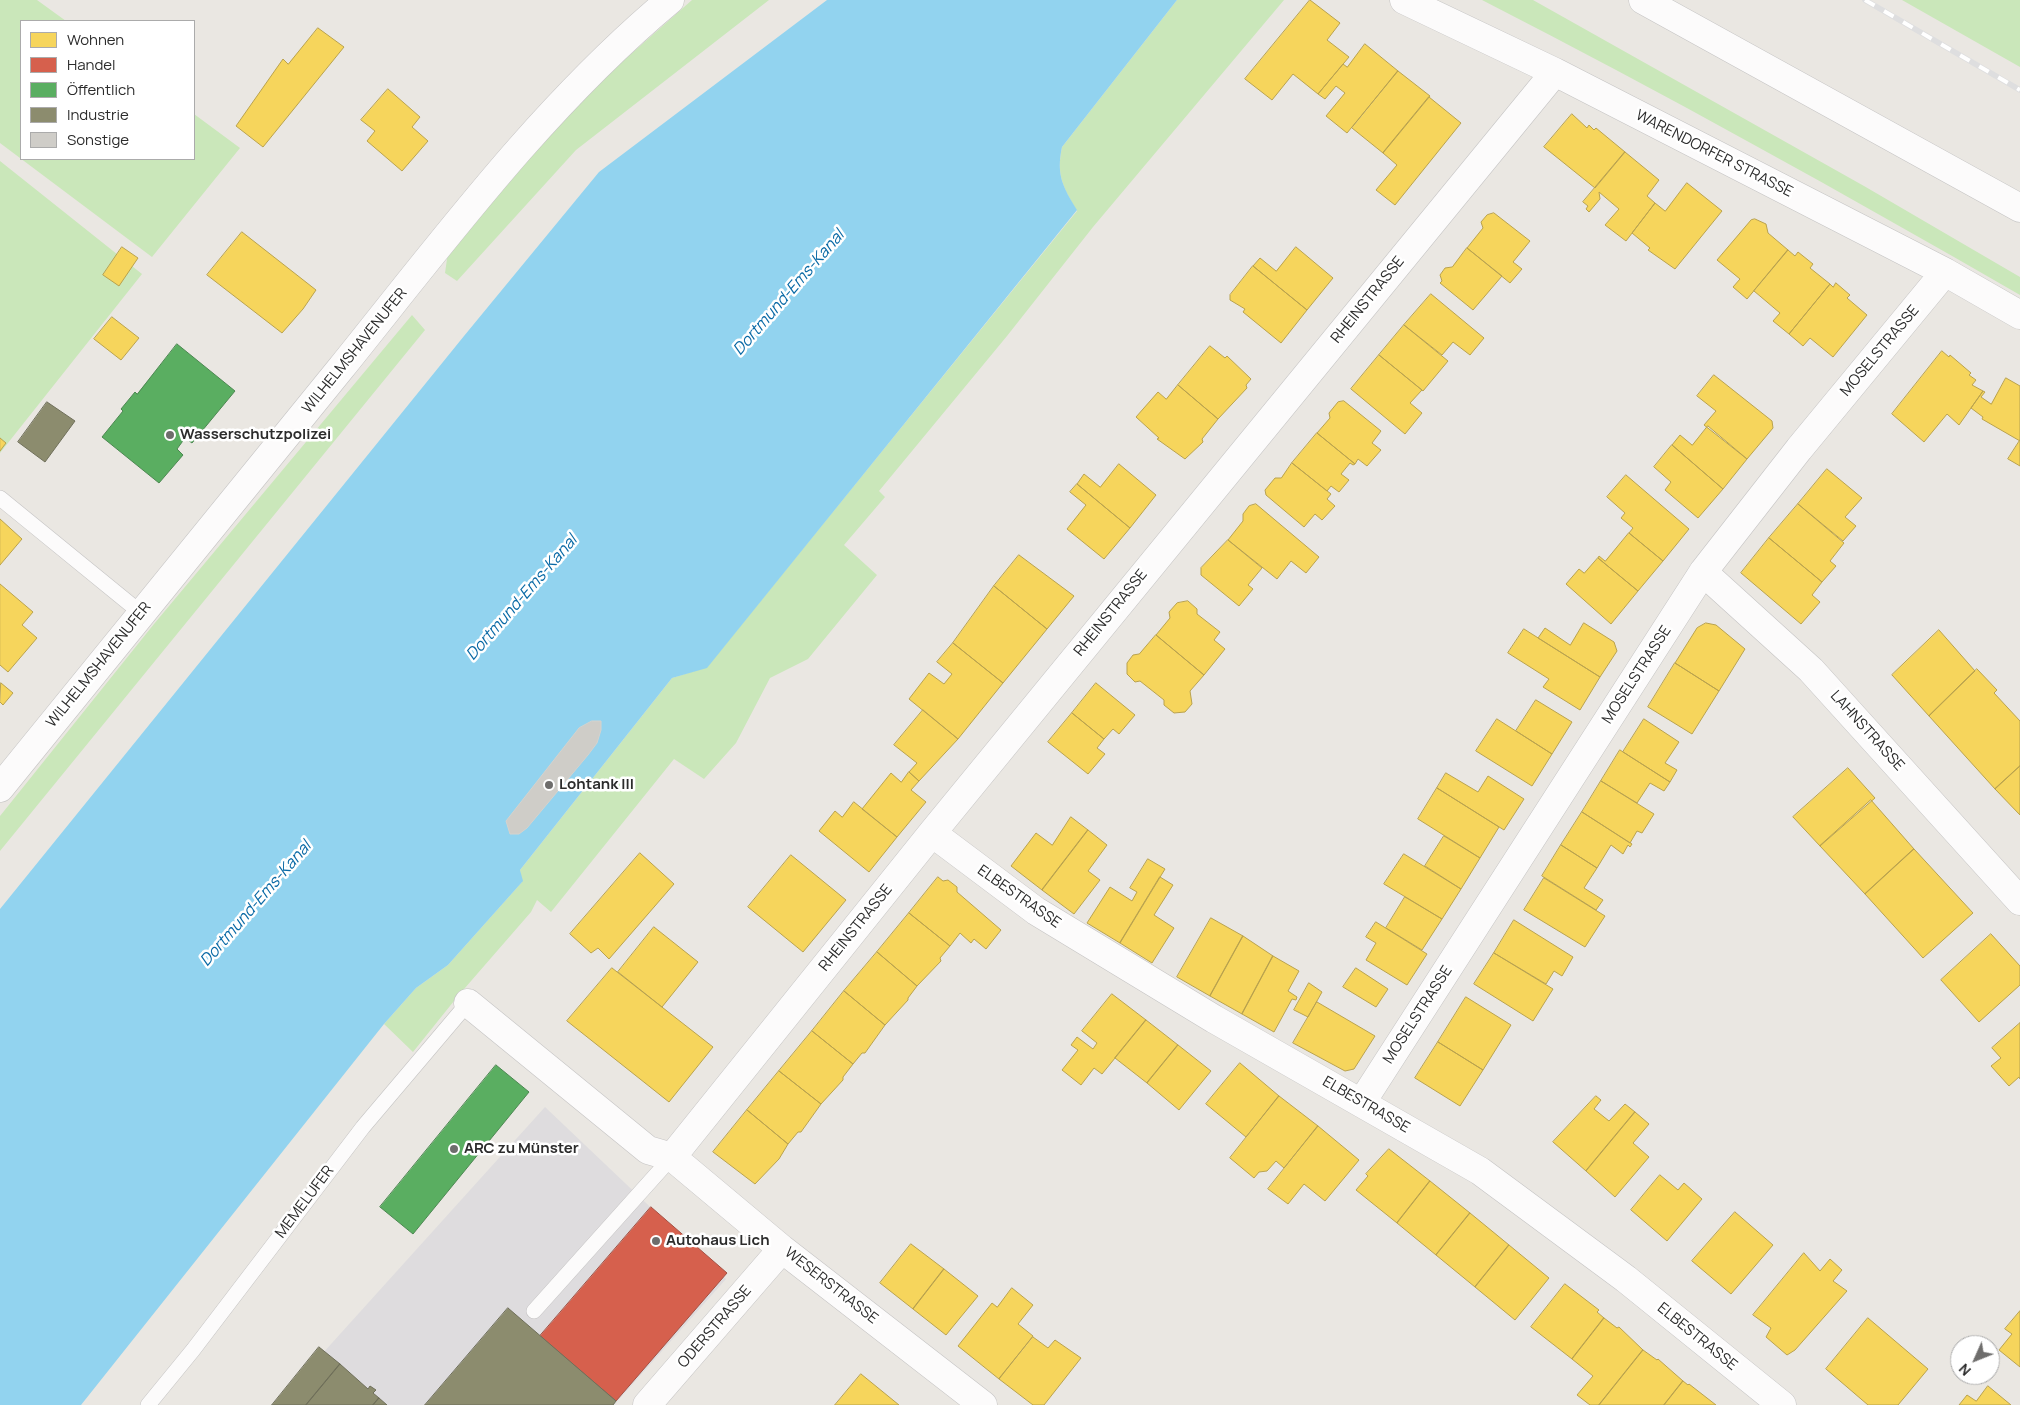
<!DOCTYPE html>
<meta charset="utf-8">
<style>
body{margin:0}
#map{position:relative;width:2020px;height:1405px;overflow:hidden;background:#eae7e2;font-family:Manrope,sans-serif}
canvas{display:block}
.legend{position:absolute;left:20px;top:20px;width:175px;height:140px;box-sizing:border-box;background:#fff;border:1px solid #ababab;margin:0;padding:6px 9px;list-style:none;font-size:15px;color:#2c2c2c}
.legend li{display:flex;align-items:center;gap:10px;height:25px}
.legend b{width:25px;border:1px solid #ababab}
.north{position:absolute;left:1950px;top:1335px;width:50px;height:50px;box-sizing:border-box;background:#fff;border:1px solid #ababab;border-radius:50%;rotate:226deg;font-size:14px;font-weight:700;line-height:20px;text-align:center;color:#2c2c2c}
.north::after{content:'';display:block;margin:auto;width:18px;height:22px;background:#6e6d6c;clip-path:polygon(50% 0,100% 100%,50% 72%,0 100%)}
</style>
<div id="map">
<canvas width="2020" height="1405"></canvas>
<ul class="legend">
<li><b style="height:14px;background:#f6d55c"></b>Wohnen</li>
<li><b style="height:14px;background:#d6604d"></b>Handel</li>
<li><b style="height:14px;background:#5aae61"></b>Öffentlich</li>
<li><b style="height:14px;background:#8c8c6e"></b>Industrie</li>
<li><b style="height:14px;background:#cfcdc8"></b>Sonstige</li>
</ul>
<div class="north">N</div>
</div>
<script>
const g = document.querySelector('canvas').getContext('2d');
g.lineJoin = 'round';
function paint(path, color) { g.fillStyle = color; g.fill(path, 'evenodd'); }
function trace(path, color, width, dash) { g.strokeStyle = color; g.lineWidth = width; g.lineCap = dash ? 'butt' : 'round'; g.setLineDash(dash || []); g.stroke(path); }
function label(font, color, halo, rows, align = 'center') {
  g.font = font + ' Manrope,sans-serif'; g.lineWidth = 5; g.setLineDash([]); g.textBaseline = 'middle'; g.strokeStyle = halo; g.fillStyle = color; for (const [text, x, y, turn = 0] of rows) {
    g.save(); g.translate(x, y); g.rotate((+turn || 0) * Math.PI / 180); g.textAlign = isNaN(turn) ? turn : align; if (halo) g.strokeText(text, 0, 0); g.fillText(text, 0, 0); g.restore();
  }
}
paint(new Path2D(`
 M545,1107L726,1279L614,1405H276Z`), '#dedcde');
paint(new Path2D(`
 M0,0H37L66,21H21V159H194V114L240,148L152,257L0,143Z
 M692,0H769L576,150L457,281L445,273L448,252L562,115Z
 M1177,0H1284L1093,227L1007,336L879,491L885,497L844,545L877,575L808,659L770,678L736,743L704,779L674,759L551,912L537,900L531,912L458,996L413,1052L384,1024L416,988L448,965L522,882L520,870L672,678L707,667L1077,211C1063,187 1056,175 1062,147Z
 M1482,0H1533L1864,186L2020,277V295C1843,193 1664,93 1482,0Z
 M1902,0H2020V67Z
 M0,161L142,274L0,453Z
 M412,315L425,330L0,851V816L154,624Z`), '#cae7ba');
paint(new Path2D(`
 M827,0H1177L1062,147C1056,175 1063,187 1077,210L707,668L672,678L520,870L523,881L448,965L416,988L384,1024L81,1405H0V909L464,336L599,172Z`), '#92d3ef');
const homes = new Path2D(`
 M1310,0L1340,23L1327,40L1349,57L1318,94L1293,74L1272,100L1245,79Z
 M318,28L344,47L263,147L236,126L283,59L288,64Z
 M1365,44L1398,71L1347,133L1326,116L1345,93L1336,86L1325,99L1318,94L1343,64L1347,67Z
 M1398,71L1430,96L1383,153L1352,128Z
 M388,89L420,117L412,127L428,141L402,171L367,141L375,131L361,120Z
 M1429,97L1461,123L1395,205L1376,190L1397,165L1383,153Z
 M1572,114L1587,128L1589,125L1594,130L1596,128L1625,152L1595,188L1544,147Z
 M1625,152L1659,180L1647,196L1655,203L1626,241L1605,225L1619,209L1599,192L1600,199L1589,212L1586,209L1588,206L1583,202Z
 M1687,183L1722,211L1675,269L1648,250L1650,248L1632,233L1655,203L1665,211Z
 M1494,213L1530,241L1513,262L1522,269L1510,283L1467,248L1483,228L1481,222L1487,215Z
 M1755,219L1766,224L1768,233L1788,250L1747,299L1733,287L1740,279L1717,260L1751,220Z
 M242,232L316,290L303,309L282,333L207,275Z
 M122,247L138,258L119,286L103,275Z
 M1296,247L1333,278L1307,310L1253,266L1260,258L1276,271Z
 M1467,248L1502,276L1473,310L1440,283L1442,281L1440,275L1445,268L1452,267Z
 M1788,250L1795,256L1798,252L1813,264L1810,268L1830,284L1789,334L1773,321L1780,313L1754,291Z
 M1253,266L1307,310L1281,343L1243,312L1245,309L1230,300V295Z
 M1836,283L1850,295L1847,298L1867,315L1833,357L1810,338L1803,346L1789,334L1830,284L1833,287Z
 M1431,294L1484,338L1470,355L1453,342L1442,355L1404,325Z
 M112,317L139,338L121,360L94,339Z
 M1404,325L1448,361L1423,391L1379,355Z
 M1210,346L1225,358L1227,356L1251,379L1246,385L1247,388L1218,419L1178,385Z
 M1942,351L1949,357L1950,355L1971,373L1969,375L1976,380L1972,385L1983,391L1959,425L1947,414L1924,442L1892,414Z
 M1379,355L1422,390L1410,403L1422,413L1405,434L1351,389Z
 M1714,375L1772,421L1773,428L1747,459L1704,425L1716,411L1697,396Z
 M2006,378L2020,386V441L1982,419L1983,417L1971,408L1983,391L1985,392L1981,397L1991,404Z
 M1178,385L1218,419L1202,439L1203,442L1185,459L1157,439L1159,438L1136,417L1158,392L1166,399Z
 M1344,401L1381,431L1372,443L1381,450L1367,466L1358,459L1355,464L1317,433L1330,418L1329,413L1338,402Z
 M1708,426L1747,459L1723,489L1672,445L1680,435L1692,445Z
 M1317,433L1355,464L1353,465L1350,463L1341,474L1349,480L1339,492L1331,486L1327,491L1292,463Z
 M0,438L6,443L0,451Z
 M2020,440V466L2008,459Z
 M1672,445L1723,489L1698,518L1665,490L1671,482L1654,467Z
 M1292,463L1331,494L1327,499L1335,506L1322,520L1315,514L1304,527L1266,495L1265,490L1275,478H1281Z
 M1119,464L1156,495L1130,528L1077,484L1084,474L1100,487Z
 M1827,469L1862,498L1845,517L1856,526L1843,541L1798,504Z
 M1626,475L1689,529L1663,561L1629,533L1633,528L1621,518L1625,513L1607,497Z
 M1077,484L1130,528L1104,559L1067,529L1086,505L1070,492Z
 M1256,504L1319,557L1306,573L1291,561L1277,579L1228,540L1243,521V514L1249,506Z
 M1798,504L1844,543L1830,561L1836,566L1822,582L1769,538Z
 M0,519L22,539L0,565Z
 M1629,533L1663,561L1638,591L1598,558L1599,556L1605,561Z
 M1769,538L1822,582L1812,595L1820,602L1801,624L1741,573Z
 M1228,540L1262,568L1248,585L1253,589L1239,606L1201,575V568Z
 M1019,555L1074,596L1047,629L994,586Z
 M1598,558L1638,591L1611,624L1566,584L1579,569L1584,573Z
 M0,584L33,612L22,625L37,638L8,672L0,665Z
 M994,586L1047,629L1003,683L953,643Z
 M1188,601L1197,609V614L1220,632L1214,640L1225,649L1204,675L1156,635L1170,618L1169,612L1177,603Z
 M1584,623L1614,642L1617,651L1600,677L1538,638L1545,628L1570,645Z
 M1706,623L1716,625L1745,649L1719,691L1675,663L1697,628Z
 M1524,629L1600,677L1580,710L1543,687L1549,679L1508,653Z
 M1939,630L1975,671L1929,716L1892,675Z
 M1156,635L1204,675L1190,691L1192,704L1185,712L1174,713L1164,705V700L1140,681L1135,682L1127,674V663L1133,655L1139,654Z
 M953,643L1003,683L958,739L909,699L929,673L944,684L952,674L937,662Z
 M1675,663L1719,691L1692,734L1648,707Z
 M1977,669L1997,690L1994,693L2020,721V766L1995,789L1929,716Z
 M1,683L13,693L3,705L0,702Z
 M1096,683L1135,715L1119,734L1113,729L1104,739L1072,713Z
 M1536,700L1572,722L1552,754L1516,731Z
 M923,710L958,739L919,781L909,772L917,763L894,745Z
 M1072,713L1104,739L1097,748L1105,754L1088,774L1048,742Z
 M1497,719L1552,754L1532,786L1476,751Z
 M1644,719L1679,742L1665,763L1677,770L1670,782L1623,752Z
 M1620,750L1670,782L1664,791L1650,783L1637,803L1601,781Z
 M2020,766V815L1995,789Z
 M1848,768L1875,798L1820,846L1793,817Z
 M909,772L919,781L911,790L926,802L897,837L862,809L891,773L901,782Z
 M1446,773L1478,792L1488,776L1524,799L1504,830L1437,788Z
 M1601,781L1654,814L1642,833L1637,831L1630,843L1582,812Z
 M1437,788L1499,827L1480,858L1418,819Z
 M1871,800L1914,849L1865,894L1820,846Z
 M854,802L897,837L869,872L819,831L835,811L842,817Z
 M1582,812L1632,844L1630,847L1628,845L1623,854L1611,845L1597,868L1561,845Z
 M1071,817L1088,830L1042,890L1011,866L1036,833L1052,845Z
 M1088,830L1107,845L1088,871L1100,880L1074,914L1042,890Z
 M1444,836L1480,858L1461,889L1425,866Z
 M1561,845L1597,868L1584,888L1603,900L1596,910L1542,876Z
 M1914,849L1973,913L1923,958L1865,894Z
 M640,853L674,884L609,959L598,948L591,953L570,934Z
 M1404,854L1461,889L1442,919L1384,884Z
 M791,855L846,900L803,952L748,907Z
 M1148,859L1165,869L1120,943L1087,923L1110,887L1132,901L1137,892L1130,888Z
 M938,877L943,881L948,880L957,887V892L1001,930L986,949L974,939L971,943L960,933L950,946L909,913Z
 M1160,877L1173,885L1154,915L1174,928L1152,963L1120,943Z
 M1544,878L1605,916L1585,947L1524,910Z
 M1405,897L1442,919L1422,950L1386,928Z
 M909,913L950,946L940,958L941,961L917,986L877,952Z
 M1211,918L1243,936L1210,996L1177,977Z
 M1514,920L1573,957L1562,976L1554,971L1546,984L1494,953Z
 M1376,922L1427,954L1407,985L1366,960L1376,943L1366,937Z
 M654,927L698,962L662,1007L618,972Z
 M1991,934L2020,966V985L1979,1022L1941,980Z
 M1243,936L1273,956L1242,1014L1210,996Z
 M877,952L917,986L908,998V1000L885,1025L844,991Z
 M1494,953L1553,989L1533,1021L1474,984Z
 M1273,956L1299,971L1288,991L1297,997L1296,1000L1292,999L1274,1032L1242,1014Z
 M612,968L713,1047L669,1102L567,1021Z
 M1356,968L1388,989L1376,1007L1343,987Z
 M1309,983L1322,992L1308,1017L1294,1010Z
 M844,991L885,1025L865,1053H862L853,1064L812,1031Z
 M1112,994L1146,1020L1102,1074L1094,1068L1081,1085L1062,1070L1078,1050L1071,1045L1077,1037L1093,1049L1097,1043L1082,1031Z
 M1466,997L1511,1025L1483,1070L1438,1042Z
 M1317,1002L1375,1036L1354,1069L1345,1071L1293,1043Z
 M1146,1020L1178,1045L1147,1083L1115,1058Z
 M2020,1023V1079L2019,1077L2009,1086L1991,1066L2001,1058L1992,1048Z
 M812,1031L853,1064L843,1077V1080L821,1104L779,1071Z
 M1438,1042L1483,1070L1460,1106L1415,1078Z
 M1178,1045L1211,1071L1179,1110L1147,1083Z
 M1240,1063L1279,1096L1246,1137L1206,1104Z
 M779,1071L821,1104L801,1132H798L788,1144L747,1110Z
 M1279,1096L1318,1126L1284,1168L1276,1161L1267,1171L1259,1172L1254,1178L1230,1158Z
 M1596,1096L1601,1100L1594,1109L1609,1121L1625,1104L1635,1112L1586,1171L1553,1142Z
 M747,1110L788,1144L779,1159L755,1184L713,1152Z
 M1635,1112L1649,1124L1633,1143L1649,1157L1615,1197L1586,1171Z
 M1318,1126L1359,1160L1325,1201L1304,1184L1288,1204L1268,1189Z
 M1389,1149L1430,1181L1397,1223L1356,1190L1368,1176L1366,1174Z
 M1660,1175L1678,1190L1684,1183L1702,1199L1667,1241L1631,1210Z
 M1430,1181L1470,1213L1436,1255L1397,1223Z
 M1735,1212L1773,1245L1731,1294L1692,1261Z
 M1470,1213L1509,1245L1475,1287L1436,1255Z
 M911,1244L944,1269L913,1309L880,1283Z
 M1509,1245L1549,1278L1515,1320L1475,1287Z
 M1804,1253L1820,1271L1830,1259L1842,1270L1833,1281L1847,1291L1795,1350L1787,1355L1766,1337L1771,1328L1753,1315Z
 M944,1269L978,1296L946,1335L913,1309Z
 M1565,1284L1599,1310L1597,1312L1604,1318L1572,1359L1531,1327Z
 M1012,1288L1033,1305L1018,1324L1033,1336L999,1379L958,1346L992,1303L997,1307Z
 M2020,1311V1367L1999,1350L2012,1334L2005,1329Z
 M1604,1318L1617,1328L1619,1327L1643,1350L1599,1405H1590L1577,1395L1593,1376L1572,1359Z
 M1868,1318L1928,1369L1898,1405H1868L1826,1369Z
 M1033,1337L1048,1348L1055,1340L1081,1358L1044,1405H1033L999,1379Z
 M1643,1350L1657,1360L1658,1359L1683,1381L1664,1405H1599Z
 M861,1374L899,1405H835Z
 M1683,1381L1688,1385L1689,1384L1716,1405H1664Z
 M1988,1386L2011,1405H1959L1967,1395L1976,1401Z`);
paint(homes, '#f6d55c');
trace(homes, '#b9a24e', 1);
const shops = new Path2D(`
 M651,1207L727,1273L616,1401L540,1336Z`);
paint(shops, '#d6604d');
trace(shops, '#a35043', 1);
const public = new Path2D(`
 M177,344L235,391L192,443L185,438L177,449L183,455L159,483L102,437L123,411L121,409L135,392L137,394Z
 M496,1065L529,1092L413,1234L380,1207Z`);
paint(public, '#5aae61');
trace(public, '#4c8751', 1);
const industry = new Path2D(`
 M47,402L75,421L45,462L18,442Z
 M508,1308L616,1401L613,1405H425Z
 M319,1347L340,1364L306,1405H272Z
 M340,1364L368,1389L370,1386L376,1390L373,1393L379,1398L373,1405H306Z
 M379,1398L387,1405H373Z`);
paint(industry, '#8c8c6e');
trace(industry, '#6f6f5a', 1);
const building = new Path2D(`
 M592,721H601V730L597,743L588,755L527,828L519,834H510L506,821L579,728Z`);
paint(building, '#cfcdc8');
trace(building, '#d5d3ce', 1);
const lane = new Path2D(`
 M0,498L141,613
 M534,1311L672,1157
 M148,1405L193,1350L363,1127L468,1003`);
const street = new Path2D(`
 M1404,0L1555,72L1945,272L2020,315
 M1703,572L1811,670L2020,901
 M0,788C113,647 228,508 341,368C444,240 543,106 670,0
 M932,833L1036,911L1214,1019L1480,1171L1626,1279L1782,1405
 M468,1003L648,1150L672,1157L782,1249L983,1405
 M1362,1102L1703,572L1799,449L1945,272
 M672,1157L932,833L1555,72
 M647,1405L782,1249`);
const secondary = new Path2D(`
 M1643,0L2020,208`);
trace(lane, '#c4c3c3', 16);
trace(street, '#c4c3c3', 29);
trace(secondary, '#c4c3c3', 29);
trace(lane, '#fcfbfb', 15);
trace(street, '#fcfbfb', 28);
trace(secondary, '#fcfbfb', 28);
const rail = new Path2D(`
 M1865,0L2020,90`);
trace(rail, '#dededf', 5.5);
trace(rail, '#fff', 4, [11]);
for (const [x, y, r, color] of [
 [170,435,5,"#6e6d6c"],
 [549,785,5,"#6e6d6c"],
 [454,1149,5,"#6e6d6c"],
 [656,1241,5,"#6e6d6c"]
]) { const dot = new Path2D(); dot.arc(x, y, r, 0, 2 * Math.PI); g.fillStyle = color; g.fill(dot); trace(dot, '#fff', 2); }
label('15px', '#2c2c2c', '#fff', [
 ["WARENDORFER STRASSE",1714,154,27],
 ["RHEINSTRASSE",1368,300,-51],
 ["WILHELMSHAVENUFER",355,351,-51],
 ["MOSELSTRASSE",1880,351,-50],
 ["RHEINSTRASSE",1111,613,-51],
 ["WILHELMSHAVENUFER",99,665,-51],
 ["MOSELSTRASSE",1637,675,-57],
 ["LAHNSTRASSE",1867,731,48],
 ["ELBESTRASSE",1019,897,35],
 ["RHEINSTRASSE",856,928,-51],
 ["MOSELSTRASSE",1418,1015,-57],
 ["ELBESTRASSE",1366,1105,30],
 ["MEMELUFER",305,1202,-53],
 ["WESERSTRASSE",831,1286,38],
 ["ODERSTRASSE",715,1327,-49],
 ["ELBESTRASSE",1697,1337,39]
]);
label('bold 15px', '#2c2c2c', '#fff', [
 ["Wasserschutzpolizei",180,435],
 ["Lohtank III",559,785],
 ["ARC zu Münster",464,1149],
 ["Autohaus Lich",666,1241]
], 'left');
label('italic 16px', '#0869a5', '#fff', [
 ["Dortmund-Ems-Kanal",789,293,-49],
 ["Dortmund-Ems-Kanal",522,598,-49],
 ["Dortmund-Ems-Kanal",256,904,-49]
]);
</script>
